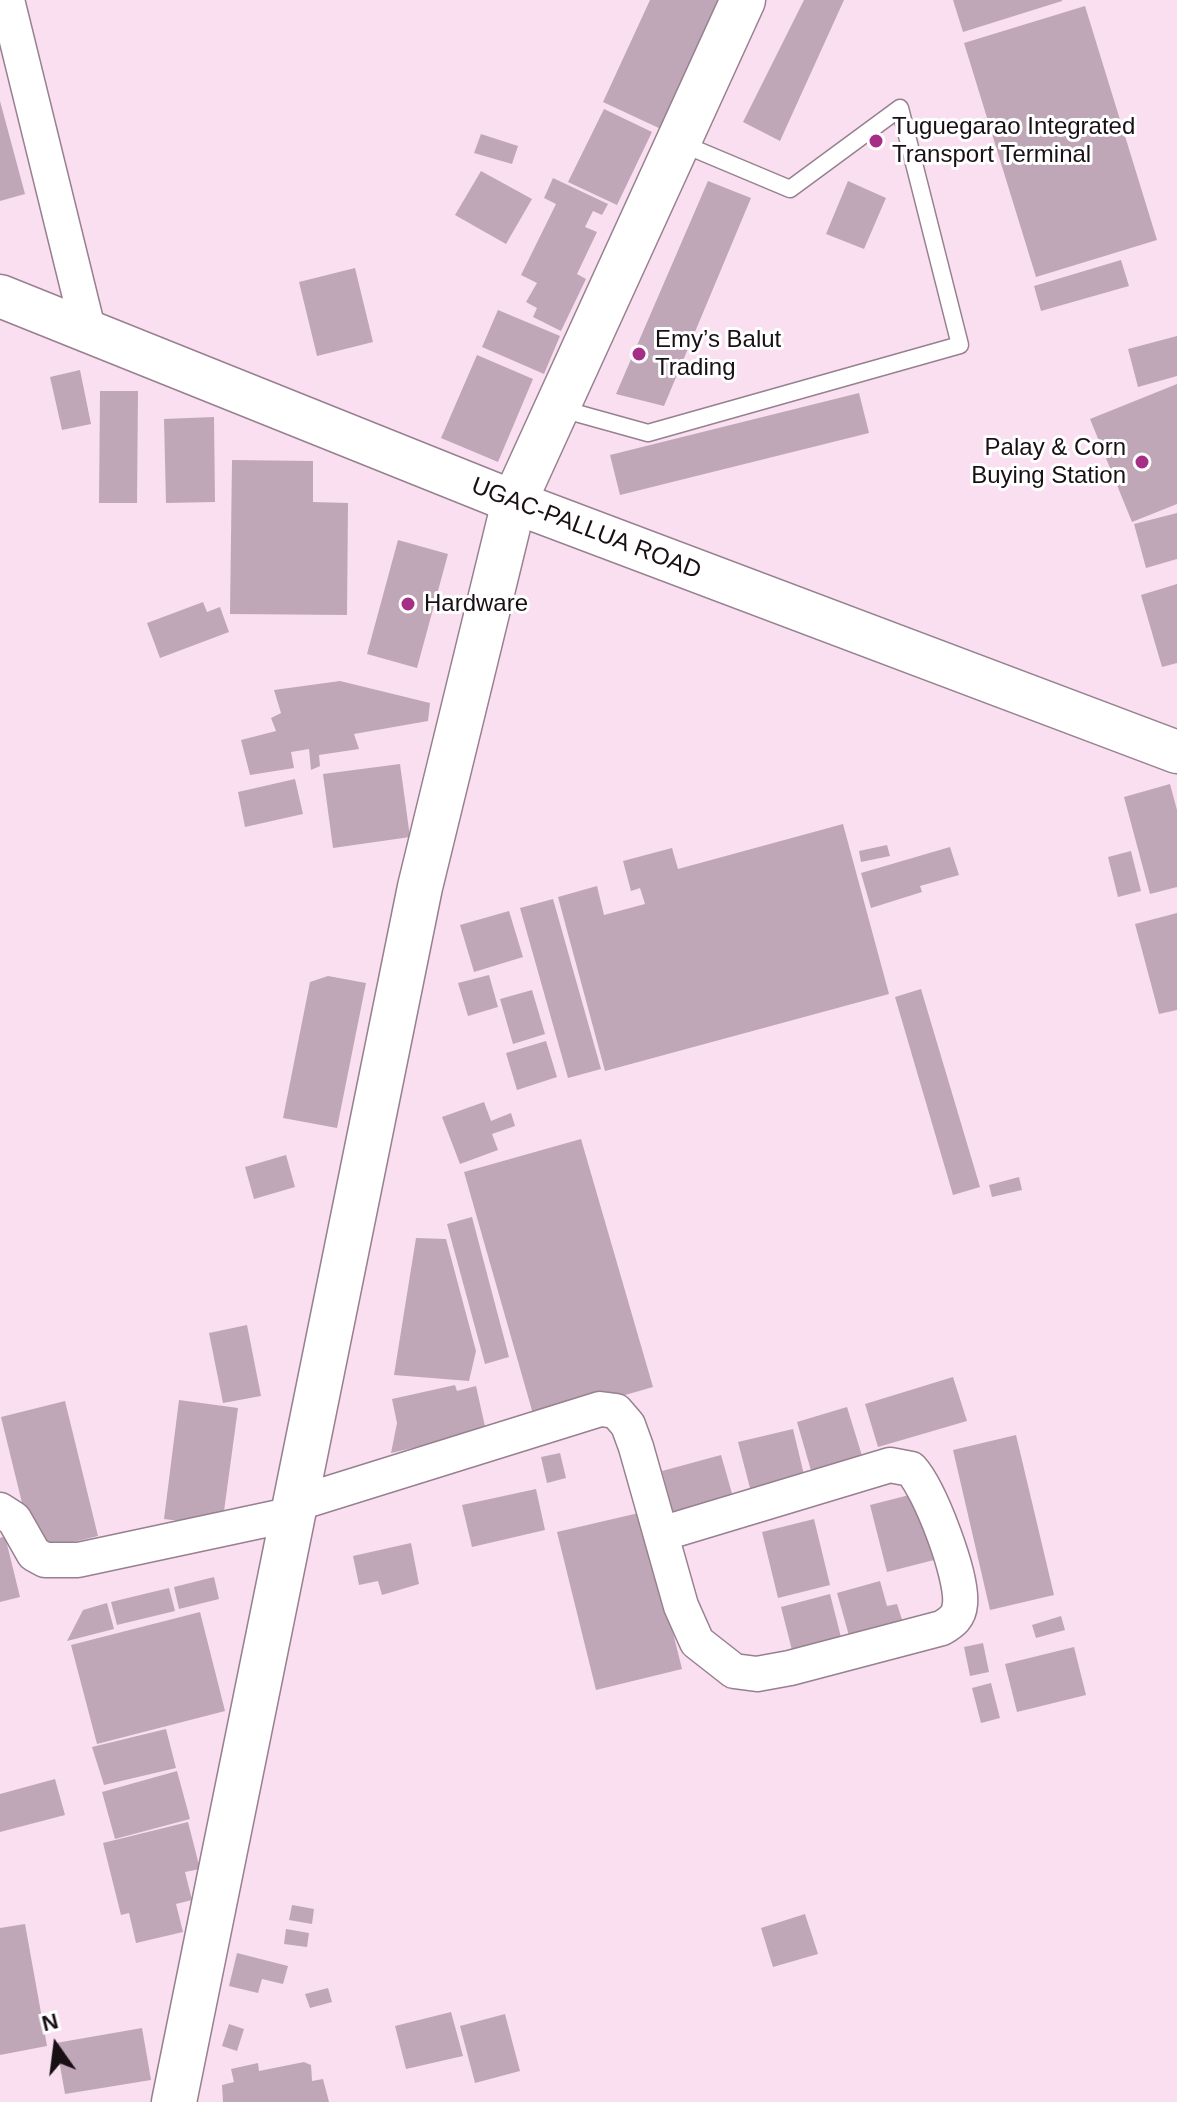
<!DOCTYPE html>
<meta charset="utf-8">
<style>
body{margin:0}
#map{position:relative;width:1177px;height:2102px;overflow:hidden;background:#f9dff0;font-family:Helvetica,sans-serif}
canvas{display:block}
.north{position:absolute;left:16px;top:2006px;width:80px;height:80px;-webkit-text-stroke:6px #fff;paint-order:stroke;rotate:346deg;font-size:22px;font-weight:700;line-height:32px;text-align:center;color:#191016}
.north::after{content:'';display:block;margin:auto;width:28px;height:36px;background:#191016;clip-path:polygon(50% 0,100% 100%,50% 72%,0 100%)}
</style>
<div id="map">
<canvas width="1177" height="2102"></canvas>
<div class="north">N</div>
</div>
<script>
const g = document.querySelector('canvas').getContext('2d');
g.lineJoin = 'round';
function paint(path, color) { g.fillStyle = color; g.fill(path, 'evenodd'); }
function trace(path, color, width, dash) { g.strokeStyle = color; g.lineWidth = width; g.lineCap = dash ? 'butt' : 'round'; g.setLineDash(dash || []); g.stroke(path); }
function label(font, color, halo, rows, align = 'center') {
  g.font = font + ' Helvetica,sans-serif'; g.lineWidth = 6; g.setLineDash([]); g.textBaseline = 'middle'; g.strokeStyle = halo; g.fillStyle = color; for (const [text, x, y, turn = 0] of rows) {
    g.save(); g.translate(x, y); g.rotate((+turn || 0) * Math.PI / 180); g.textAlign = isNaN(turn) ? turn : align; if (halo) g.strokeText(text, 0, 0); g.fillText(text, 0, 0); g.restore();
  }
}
paint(new Path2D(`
 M650,0H724L663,130L603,102Z
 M804,0H844L780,141L743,122Z
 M953,0H1062V1L963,32Z
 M1085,6L1157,240L1036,277L964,43Z
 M0,101L25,194L0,201Z
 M604,109L652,132L617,205L568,182Z
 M481,134L518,146L512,164L474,153Z
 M481,171L532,199L506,244L455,215Z
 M553,178L608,204L602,215L593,211L585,227L597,232L577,274L586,279L561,331L533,317L537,308L526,302L537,283L521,275L556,204L544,198Z
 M708,181L751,198L664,406L616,394Z
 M848,181L886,198L864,249L826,234Z
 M1121,260L1129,286L1041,311L1034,286Z
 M355,268L373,342L317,356L299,282Z
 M498,310L560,336L544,374L482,347Z
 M1177,336V376L1138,387L1128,349Z
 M477,355L533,379L498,462L441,438Z
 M80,370L91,424L62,430L50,377Z
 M1177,384V504L1132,522L1090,419Z
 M100,391H138L137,503H99Z
 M859,393L869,433L620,495L610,455Z
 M214,417L215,502L166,503L164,419Z
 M232,460L313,461V502L348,503L347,615L230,614Z
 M1177,513V559L1146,568L1134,524Z
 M398,540L448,554L417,668L367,654Z
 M1177,584V663L1162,667L1141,595Z
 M203,602L207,612L220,607L229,632L160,658L147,623Z
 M340,681L430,703L428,721L354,734L359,749L319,755L320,766L311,770L309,749L291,752L294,768L250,775L241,740L276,731L271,718L281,713L274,690Z
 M400,764L410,837L333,848L323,774Z
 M295,779L303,814L245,827L238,792Z
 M1170,784L1177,810V887L1150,894L1124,797Z
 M843,824L889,994L605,1071L558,897L597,886L604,915L645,904L640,888L631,891L623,861L672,848L678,869Z
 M887,845L890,856L861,862L859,851Z
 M950,847L959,875L920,886L922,892L871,908L861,873Z
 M1131,851L1141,891L1118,897L1108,857Z
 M553,899L601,1069L568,1078L520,908Z
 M509,911L523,957L474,972L460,925Z
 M1177,913V1010L1159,1014L1135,924Z
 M489,975L498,1007L468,1016L458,983Z
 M328,976L366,983L337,1128L283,1118L310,982Z
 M921,989L980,1187L953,1195L895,997Z
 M532,990L545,1034L513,1044L500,999Z
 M546,1041L557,1077L517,1090L506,1053Z
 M484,1102L491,1121L511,1113L515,1126L492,1134L498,1150L460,1164L442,1117Z
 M581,1139L653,1387L535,1421L464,1172Z
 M286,1155L295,1187L254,1199L245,1167Z
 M1019,1177L1022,1190L992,1197L989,1185Z
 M472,1217L509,1357L485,1364L447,1224Z
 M416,1238L446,1239L476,1351L469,1381L394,1375Z
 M247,1325L261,1396L223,1403L209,1333Z
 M953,1377L967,1421L878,1447L865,1404Z
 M455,1385L457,1391L476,1386L486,1431L391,1453L397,1423L392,1399Z
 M179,1400L238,1408L222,1526L164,1519Z
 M65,1401L98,1536L34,1552L1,1417Z
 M847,1407L863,1459L812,1474L797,1422Z
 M793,1429L805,1479L751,1492L738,1442Z
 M1016,1435L1054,1595L990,1610L953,1450Z
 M560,1453L566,1478L547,1483L541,1457Z
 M721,1455L735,1504L675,1520L662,1471Z
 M536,1489L545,1530L472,1547L462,1505Z
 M921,1492L938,1559L887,1572L870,1505Z
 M643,1512L682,1669L596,1690L557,1532Z
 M814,1519L830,1585L778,1598L762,1532Z
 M5,1536L20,1597L0,1602V1538Z
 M411,1543L419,1584L382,1595L378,1581L359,1585L353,1556Z
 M214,1577L219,1599L179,1609L174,1587Z
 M880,1581L887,1606L897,1604L906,1632L853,1650L837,1593Z
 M169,1588L175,1611L117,1625L111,1602Z
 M830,1594L844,1649L795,1662L781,1607Z
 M107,1603L114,1629L67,1641L83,1610Z
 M200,1612L225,1711L97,1744L71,1645Z
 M1061,1616L1065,1630L1036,1638L1032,1625Z
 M983,1643L989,1672L970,1676L964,1647Z
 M1074,1647L1086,1695L1017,1712L1005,1664Z
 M991,1683L1000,1718L981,1723L972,1688Z
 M166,1729L176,1768L104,1785L92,1747Z
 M177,1771L190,1819L115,1839L102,1792Z
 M55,1779L65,1815L0,1832V1794Z
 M188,1822L200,1869L185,1872L192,1900L176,1904L183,1932L136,1943L129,1913L121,1915L103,1843Z
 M292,1905L314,1909L312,1924L289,1920Z
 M805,1914L818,1954L773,1967L761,1928Z
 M25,1924L47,2046L0,2055V1928Z
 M286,1929L309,1933L307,1947L284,1944Z
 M237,1953L288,1966L283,1984L262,1979L258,1993L229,1986Z
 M328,1988L332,2002L310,2008L305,1994Z
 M451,2012L463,2056L406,2069L395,2026Z
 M505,2014L520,2071L475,2083L460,2026Z
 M229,2024L244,2029L237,2051L222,2046Z
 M142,2028L151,2080L65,2094L56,2043Z
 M304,2062L311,2065L312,2081L323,2079L329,2102H223L222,2085L234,2082L231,2069L258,2063L259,2071Z`), '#c0a7b7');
const service = new Path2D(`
 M558,408L648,433L960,345L900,108L790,189L678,142`);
const minor = new Path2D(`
 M7,0L89,333
 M295,1504L600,1409L616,1411L628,1425L636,1447L681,1606L697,1642L734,1671L757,1674L790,1668L942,1628C952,1622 959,1617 960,1604C963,1576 930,1490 911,1469L890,1465L661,1534
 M0,1510L14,1519L34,1554L45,1560H78L293,1514`);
const tertiary = new Path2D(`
 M0,296L514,502L1177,752`);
const trunk = new Path2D(`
 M174,2102L420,887L514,502L743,0`);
trace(service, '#97808f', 19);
trace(minor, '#97808f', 37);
trace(tertiary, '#97808f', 45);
trace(trunk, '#97808f', 47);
trace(service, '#fff', 16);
trace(minor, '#fff', 34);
trace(tertiary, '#fff', 42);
trace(trunk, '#fff', 44);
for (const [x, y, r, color] of [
 [876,141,8,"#a52e87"],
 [639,354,8,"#a52e87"],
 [1142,462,8,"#a52e87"],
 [408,604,8,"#a52e87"]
]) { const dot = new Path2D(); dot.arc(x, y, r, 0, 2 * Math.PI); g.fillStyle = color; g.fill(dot); trace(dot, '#fff', 3); }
label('24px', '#191016', '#fff', [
 ["Tuguegarao Integrated",892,127],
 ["Transport Terminal",892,155],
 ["Emy’s Balut",655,340],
 ["Trading",655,368],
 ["Palay & Corn",1126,448,"right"],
 ["Buying Station",1126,476,"right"],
 ["Hardware",424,604]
], 'left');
label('24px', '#191016', '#fff', [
 ["UGAC-PALLUA ROAD",586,529,21]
]);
</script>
